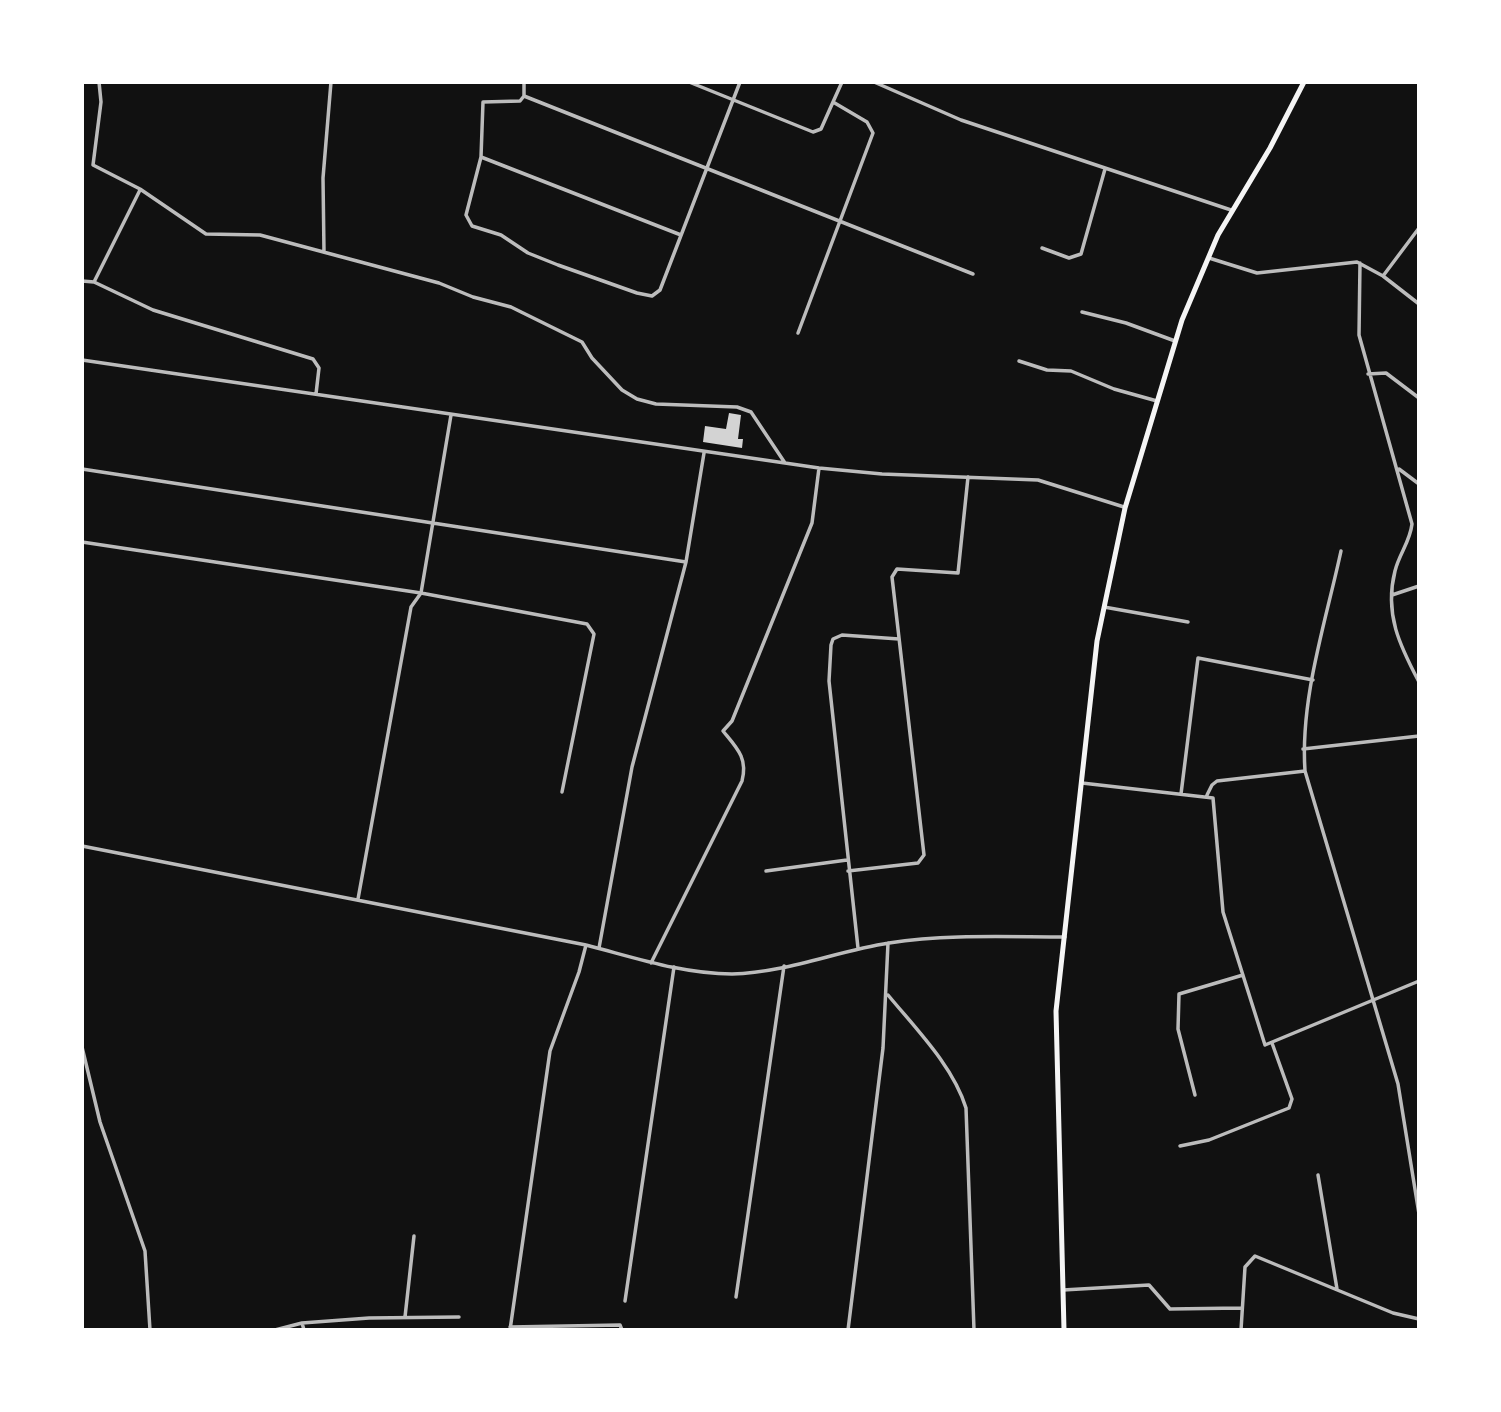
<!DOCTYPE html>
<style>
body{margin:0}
#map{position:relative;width:1501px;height:1412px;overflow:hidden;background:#111;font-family:"Golos Text",sans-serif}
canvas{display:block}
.frame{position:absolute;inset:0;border:84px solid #fff;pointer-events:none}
</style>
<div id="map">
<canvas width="1501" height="1412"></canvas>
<div class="frame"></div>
</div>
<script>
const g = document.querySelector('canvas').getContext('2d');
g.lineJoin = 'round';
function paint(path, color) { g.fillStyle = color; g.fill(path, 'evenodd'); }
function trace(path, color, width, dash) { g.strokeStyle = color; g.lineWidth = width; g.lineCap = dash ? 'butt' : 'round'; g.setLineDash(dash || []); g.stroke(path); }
paint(new Path2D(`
 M729,413L741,415L738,439H743L742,448L703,442L705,426L726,429Z`), '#d3d3d3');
trace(new Path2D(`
 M99,82L101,102L93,165L140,189L206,234L260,235L439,283L473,297L511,307L582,342L592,358L622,390L637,399L656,404L737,407L751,412L785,463
 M689,82L813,132L821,129L833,102
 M874,82L961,120L1231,210
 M524,96L973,274
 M481,157L483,102L520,101L524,96V82
 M681,235L481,157L466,215L472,226L501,235L528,253L558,265L637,293L652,296L660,290L740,82
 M1042,248L1069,258L1081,254L1105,169
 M324,252L323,178L331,82
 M1209,258L1257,273L1357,262L1383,276L1419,304
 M1360,263L1359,335L1412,524C1410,542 1399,554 1395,571C1384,614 1400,646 1419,682
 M1383,276L1419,228
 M82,281L94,282L153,310L313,359L319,368L316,394
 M94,282L140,190
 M1082,312L1126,323L1175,341
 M798,333L873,133L867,122L833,102L842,82
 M82,360L819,468L882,474L1038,480L1124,507
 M1019,361L1047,370L1071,371L1114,389L1157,401
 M1368,374L1386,373L1419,398
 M82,469L686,562
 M1399,469L1419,484
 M82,542L421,593L587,624L594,634L562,792
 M1341,551C1326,621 1300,698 1305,771L1398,1084L1419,1214
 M1392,595L1419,586
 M1104,607L1188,622
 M1303,749L1419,736
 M1082,783L1213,798L1223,912L1265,1045L1419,981
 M1181,794L1198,658L1313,680
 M1207,795L1212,785L1217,781L1305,771
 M82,846L586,945C633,957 682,974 732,974C785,973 837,951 889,943C947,934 1006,937 1065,937
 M766,871L847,860
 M848,871L918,863L924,855L892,577L897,569L958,573L968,477
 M358,899L411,607L421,593L451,415
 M599,948L632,767L686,562L704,453
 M858,948L829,681L831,645L833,639L842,635L899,639
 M651,963L742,781C748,758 737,748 723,731L732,721L812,523L819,468
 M888,995C916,1029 953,1066 966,1108L974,1330
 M82,1047L100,1122L145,1251L150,1330
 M1195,1095L1178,1029L1179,994L1243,975
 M1180,1146L1209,1140L1289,1108L1292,1099L1272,1043
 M1318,1175L1337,1289
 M1063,1290L1149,1285L1170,1309L1241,1308
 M736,1297L784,966
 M625,1301L674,967
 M405,1317L414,1236
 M302,1323L369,1318L459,1317
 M510,1327L620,1325L622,1330
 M275,1330L302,1323L304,1330
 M510,1330L550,1051L579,972L586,945
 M848,1330L883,1048L888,943
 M1241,1330L1245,1267L1255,1256L1393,1313L1419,1319`), '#bcbcbc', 3.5);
trace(new Path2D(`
 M1064,1330L1056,1011L1097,641L1125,508L1182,320L1218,235L1270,148L1304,82`), '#f5f5f5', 5);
</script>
